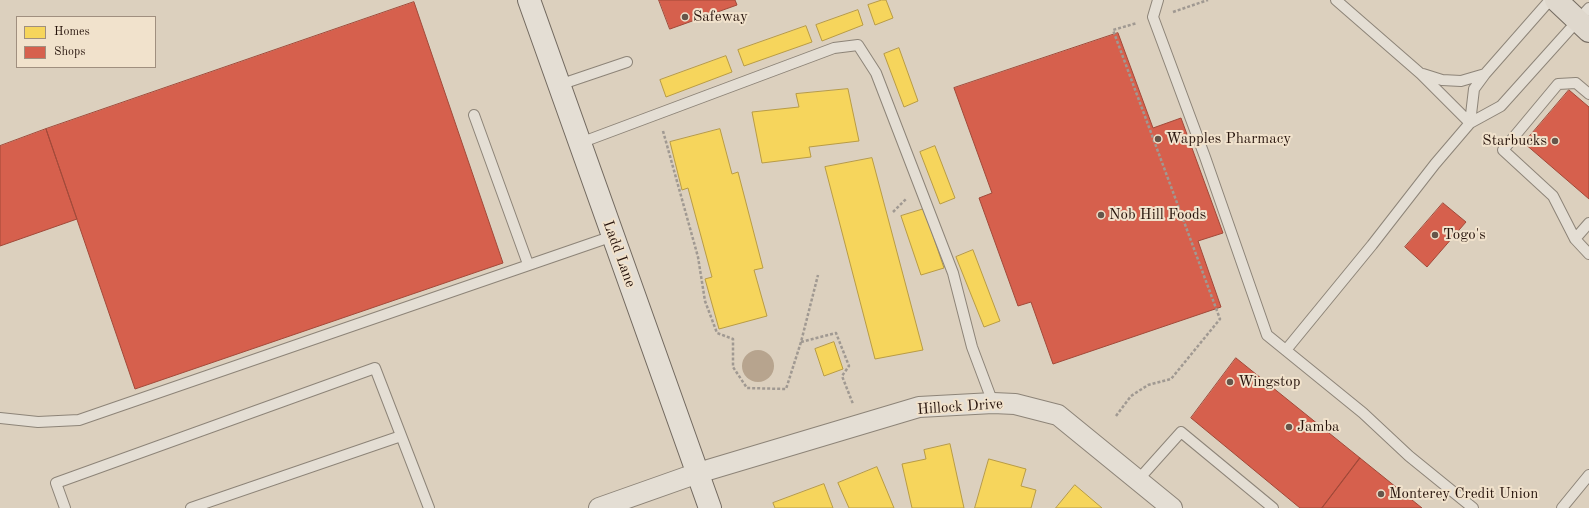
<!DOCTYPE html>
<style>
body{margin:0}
#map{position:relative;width:1589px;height:508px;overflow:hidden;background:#dcd0be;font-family:"Old Standard TT",serif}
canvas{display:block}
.legend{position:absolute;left:16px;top:16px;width:140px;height:52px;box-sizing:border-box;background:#f1e2cc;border:1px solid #a08f7f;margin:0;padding:5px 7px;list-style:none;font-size:12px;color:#26130b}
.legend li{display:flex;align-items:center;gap:8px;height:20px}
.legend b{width:20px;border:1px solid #a08f7f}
</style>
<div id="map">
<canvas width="1589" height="508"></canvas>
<ul class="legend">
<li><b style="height:11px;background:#f6d55c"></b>Homes</li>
<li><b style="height:11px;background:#d6604d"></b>Shops</li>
</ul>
</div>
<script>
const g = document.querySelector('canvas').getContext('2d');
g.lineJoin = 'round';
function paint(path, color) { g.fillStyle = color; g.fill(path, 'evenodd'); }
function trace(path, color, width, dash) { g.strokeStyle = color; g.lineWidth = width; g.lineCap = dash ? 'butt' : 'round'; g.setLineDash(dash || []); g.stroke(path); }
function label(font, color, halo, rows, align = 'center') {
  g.font = font + ' "Old Standard TT",serif'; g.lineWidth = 4; g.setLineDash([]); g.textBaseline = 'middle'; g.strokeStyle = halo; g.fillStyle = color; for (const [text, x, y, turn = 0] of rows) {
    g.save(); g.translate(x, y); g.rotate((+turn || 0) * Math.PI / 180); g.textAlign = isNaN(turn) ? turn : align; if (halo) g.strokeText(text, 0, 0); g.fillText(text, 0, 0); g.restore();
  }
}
paint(new Path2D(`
 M742 366a16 16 0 1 1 32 0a16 16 0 1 1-32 0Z`), '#b7a48e');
const homes = new Path2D(`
 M882,0H886L893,18L875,25L868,5Z
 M858,10L863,25L822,41L816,25Z
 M806,26L812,42L744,66L738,50Z
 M899,48L918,101L904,107L884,54Z
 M726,56L732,72L666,97L660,80Z
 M848,89L859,141L809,147L811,157L762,163L752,112L799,107L796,94Z
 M720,129L732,174L738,172L763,268L754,270L767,316L719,329L705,279L712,277L688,188L682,190L670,142Z
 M935,146L955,198L940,204L920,152Z
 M872,158L923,350L875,359L825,167Z
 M924,209L944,268L921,275L901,216Z
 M973,250L1000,321L984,327L956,257Z
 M834,342L843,369L824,376L815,349Z
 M950,444L964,508H912L902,464L926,459L924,450Z
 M989,459L1026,469L1021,486L1036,490L1031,508H975Z
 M877,467L894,508H849L838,483Z
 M824,484L833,508H775L773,503Z
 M1075,485L1102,508H1056Z`);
paint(homes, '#f6d55c');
trace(homes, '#b89b44', 1);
const shops = new Path2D(`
 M659,0H735L737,5L670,29Z
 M414,2L503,263L135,389L46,129Z
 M1118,33L1153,128L1181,118L1223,233L1198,241L1221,307L1053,364L1031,302L1018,306L979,198L992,193L954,88Z
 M1569,90L1589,107V199L1524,143Z
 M46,129L77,219L0,246V146Z
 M1443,203L1466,222L1427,267L1405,247Z
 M1236,358L1360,458L1322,508H1300L1191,418Z
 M1360,458L1422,508H1322Z`);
paint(shops, '#d6604d');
trace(shops, '#a14939', 1);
const lane = new Path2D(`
 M1158,0L1153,17L1205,157L1267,335L1363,413L1409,456L1473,508
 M1336,0L1421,74L1470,123
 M1423,74L1442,80L1461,81L1485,74L1550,0
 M559,85L627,62
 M1589,94L1576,83L1558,84L1503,150L1553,196L1575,239L1589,254
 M474,115L528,264
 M1470,123L1474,89L1485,74
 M580,143L834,48L858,45L876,73L953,273L972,347L993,403
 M1575,239L1589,223
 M1286,350L1372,245L1435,164L1470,123L1501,106L1589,8
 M0,418L38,422L79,420L613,236
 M1138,480L1181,432L1273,508
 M65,508L56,483L375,368L429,508
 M191,508L401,436
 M1562,508L1589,475`);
const street = new Path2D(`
 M599,508L698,473L919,407L993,403L1015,404L1058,415L1172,508`);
const secondary = new Path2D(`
 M529,0L710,508`);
const primary = new Path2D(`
 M1556,0L1589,31`);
trace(lane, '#8d8478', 12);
trace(street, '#8d8478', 22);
trace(secondary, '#736a60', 24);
trace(primary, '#736a60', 24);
trace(new Path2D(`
 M1173,12L1208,0
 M663,131L698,257L705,301L717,333L733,339V367L747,388L786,389L801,342L818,275
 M893,212L906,199
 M801,342L836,333L849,366L842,376L853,404
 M1116,416L1131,396L1148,385L1171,379L1220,319L1113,30L1137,23`), '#a09992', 2.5, [3, 2]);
trace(lane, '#e4ded4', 10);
trace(street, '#e4ded4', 20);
trace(secondary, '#e4ded4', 22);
trace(primary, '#dfd8cd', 22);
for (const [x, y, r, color] of [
 [685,17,4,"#66554a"],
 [1158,139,4,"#66554a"],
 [1555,141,4,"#66554a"],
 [1101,215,4,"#66554a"],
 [1435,235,4,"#66554a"],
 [1230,382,4,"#66554a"],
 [1289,427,4,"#66554a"],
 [1381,494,4,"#66554a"]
]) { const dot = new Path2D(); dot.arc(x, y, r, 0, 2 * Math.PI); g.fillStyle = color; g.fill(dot); trace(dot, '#f1e2cc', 1.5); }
label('15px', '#26130b', '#f1e2cc', [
 ["Safeway",693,17],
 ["Wapples Pharmacy",1166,139],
 ["Starbucks",1547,141,"right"],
 ["Nob Hill Foods",1109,215],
 ["Togo's",1443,235],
 ["Wingstop",1238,382],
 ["Jamba",1297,427],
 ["Monterey Credit Union",1389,494]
], 'left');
label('15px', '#26130b', '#f1e2cc', [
 ["Ladd Lane",619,254,70],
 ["Hillock Drive",960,407,-4]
]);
</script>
